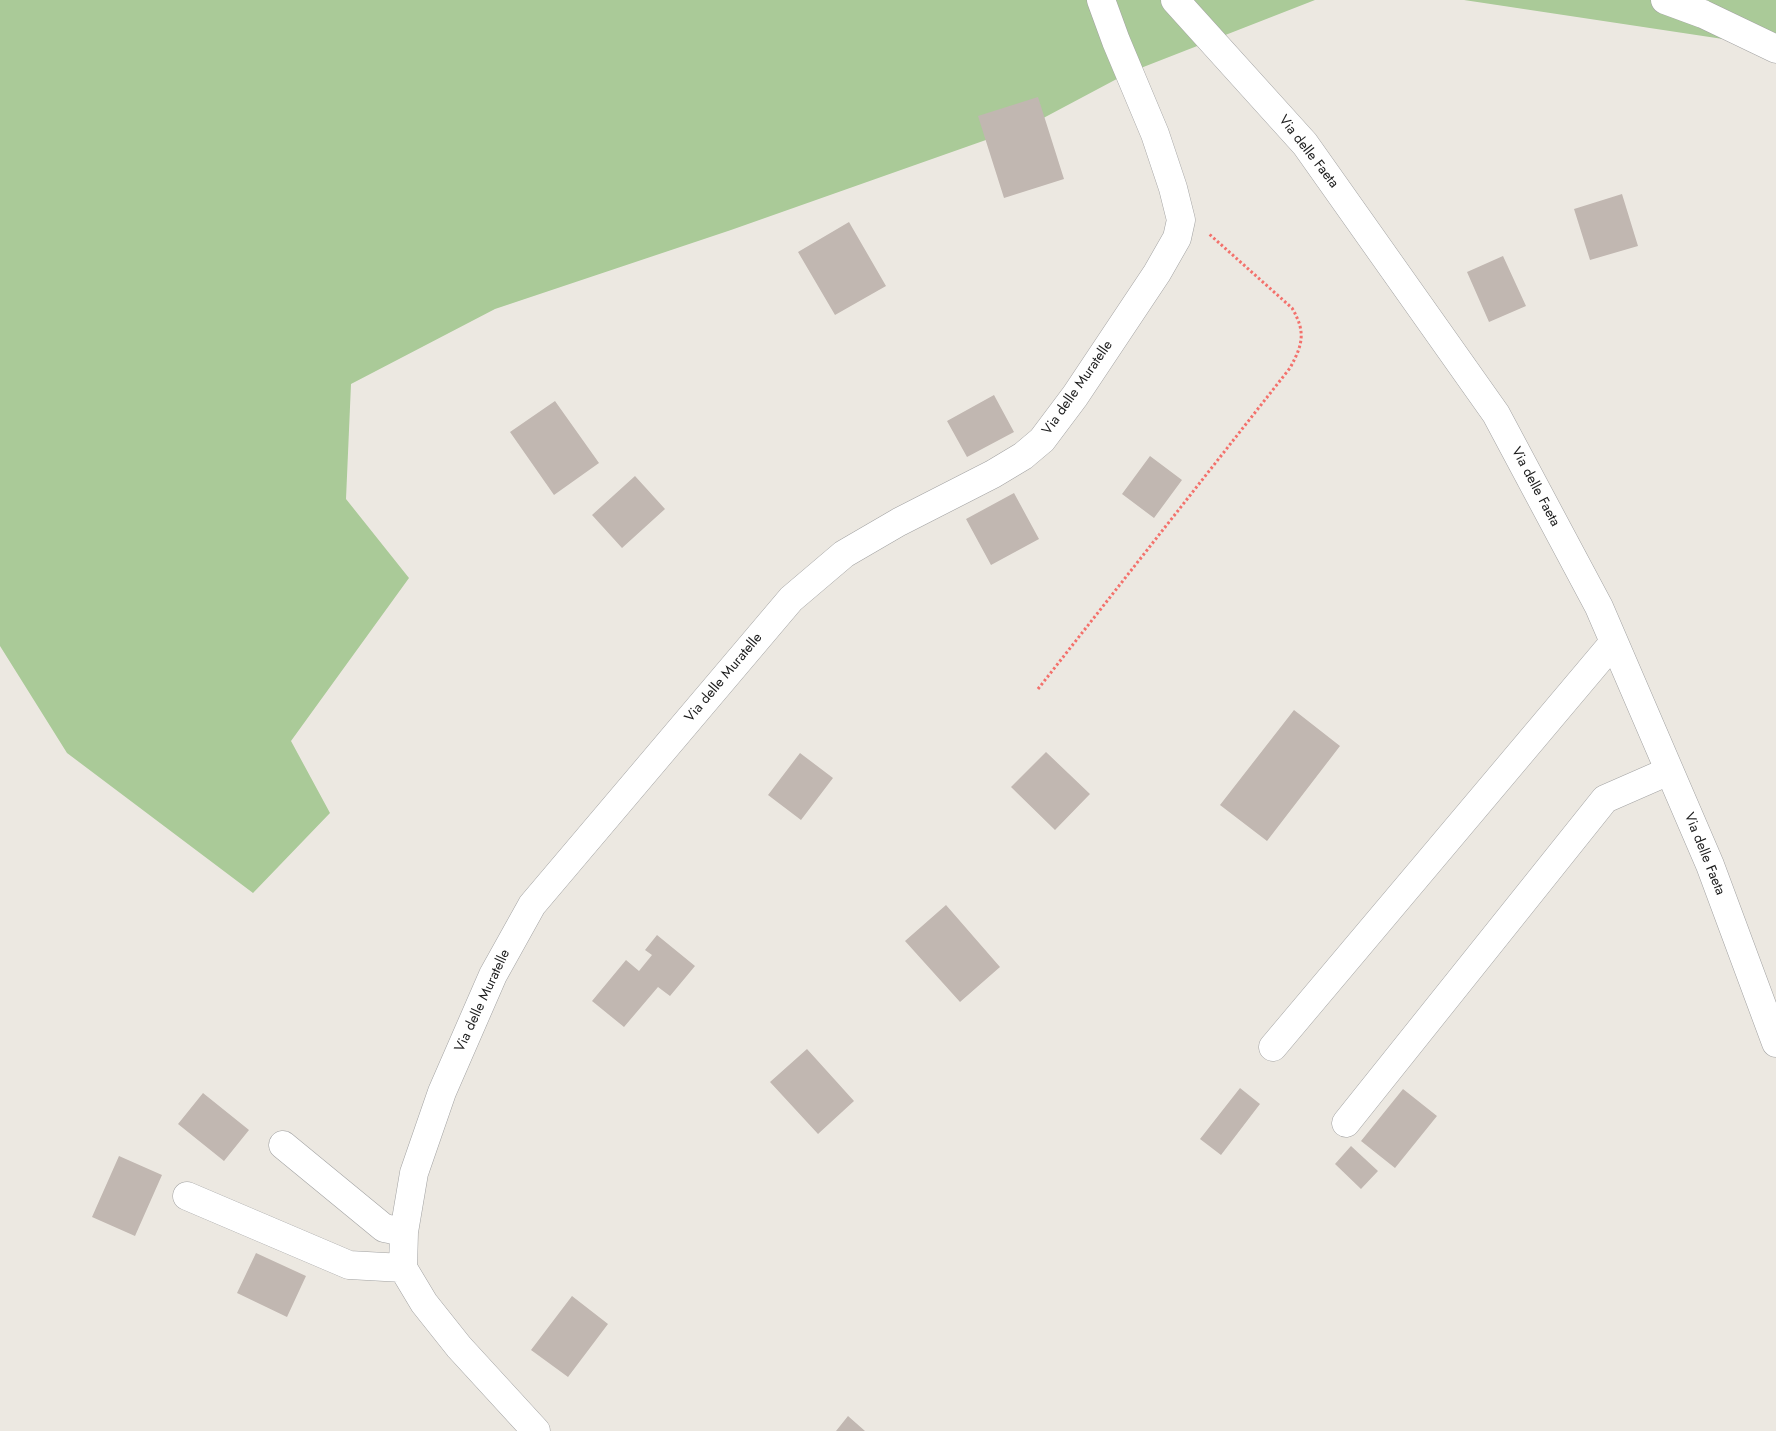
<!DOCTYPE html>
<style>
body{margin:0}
canvas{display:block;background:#ece8e1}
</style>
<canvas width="1776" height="1431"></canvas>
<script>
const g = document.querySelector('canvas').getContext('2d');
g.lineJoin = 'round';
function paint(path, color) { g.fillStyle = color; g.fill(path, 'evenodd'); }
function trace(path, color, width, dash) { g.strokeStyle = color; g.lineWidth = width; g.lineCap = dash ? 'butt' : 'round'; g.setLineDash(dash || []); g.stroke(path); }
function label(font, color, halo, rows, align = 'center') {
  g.font = font + ' Jost,sans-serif'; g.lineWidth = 4.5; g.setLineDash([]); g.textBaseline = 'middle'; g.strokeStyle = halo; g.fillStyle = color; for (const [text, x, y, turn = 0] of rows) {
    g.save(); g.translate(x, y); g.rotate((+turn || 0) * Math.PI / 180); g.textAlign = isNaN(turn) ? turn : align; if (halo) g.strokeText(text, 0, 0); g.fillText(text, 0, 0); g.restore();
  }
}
paint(new Path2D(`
 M0,0H1315L1128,73L1034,123L731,230L495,309L351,384L346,499L409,578L291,741L330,813L253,893L67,753L0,646Z
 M1464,0H1776V47Z`), '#aaca98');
paint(new Path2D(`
 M1038,97L1064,179L1004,198L978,116Z
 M1622,194L1638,246L1590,260L1574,209Z
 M849,222L886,286L835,315L798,252Z
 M1503,256L1526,306L1489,322L1467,272Z
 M994,395L1014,432L967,457L947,421Z
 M555,401L599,463L554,495L510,432Z
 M1150,456L1182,480L1154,518L1122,494Z
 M635,476L665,509L622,548L592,515Z
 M1014,493L1039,539L991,565L966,519Z
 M1294,710L1340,746L1267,841L1220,805Z
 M1046,752L1090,794L1055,830L1011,787Z
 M800,753L833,778L801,820L768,795Z
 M946,905L1000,967L960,1002L905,941Z
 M657,935L695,966L670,996L658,987L624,1027L592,1001L626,960L639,971L652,955L645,950Z
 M807,1049L854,1101L818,1134L770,1082Z
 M1240,1088L1260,1104L1221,1155L1200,1139Z
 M1403,1089L1437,1116L1395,1168L1361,1141Z
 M203,1093L249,1130L224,1161L178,1124Z
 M1351,1146L1378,1171L1361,1189L1335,1164Z
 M119,1156L162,1175L135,1236L92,1217Z
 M256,1253L306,1276L287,1317L237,1293Z
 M572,1296L608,1324L568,1377L531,1350Z
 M848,1416L865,1431H836Z`), '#c1b7b1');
const minor = new Path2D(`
 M1175,0L1305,144L1496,414L1599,607L1710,865L1776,1043
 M1665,0L1703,14L1776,49
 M1273,1047L1614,642
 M1346,1123L1605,799L1669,771
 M283,1145L384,1228L404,1232
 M187,1196L349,1265L403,1268
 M536,1431L459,1347L424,1303L403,1268L404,1232L414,1173L442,1092L493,975L532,905L791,599L844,554L899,522L993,474L1023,456L1042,440L1075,396L1157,273L1177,238L1181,220L1173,188L1155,134L1116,41L1101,0`);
trace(minor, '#a2a2a2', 29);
trace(new Path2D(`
 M1038,689L1290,368C1303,344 1306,332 1292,308L1208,233`), '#f3716c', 3, [2.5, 2.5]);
trace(minor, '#fff', 28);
label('14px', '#1b1b1b', '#fff', [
 ["Via delle Faeta",1308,152,52],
 ["Via delle Muratelle",1078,388,-55],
 ["Via delle Faeta",1535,487,62],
 ["Via delle Muratelle",724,678,-50],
 ["Via delle Faeta",1704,854,68],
 ["Via delle Muratelle",483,1001,-65]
]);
</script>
